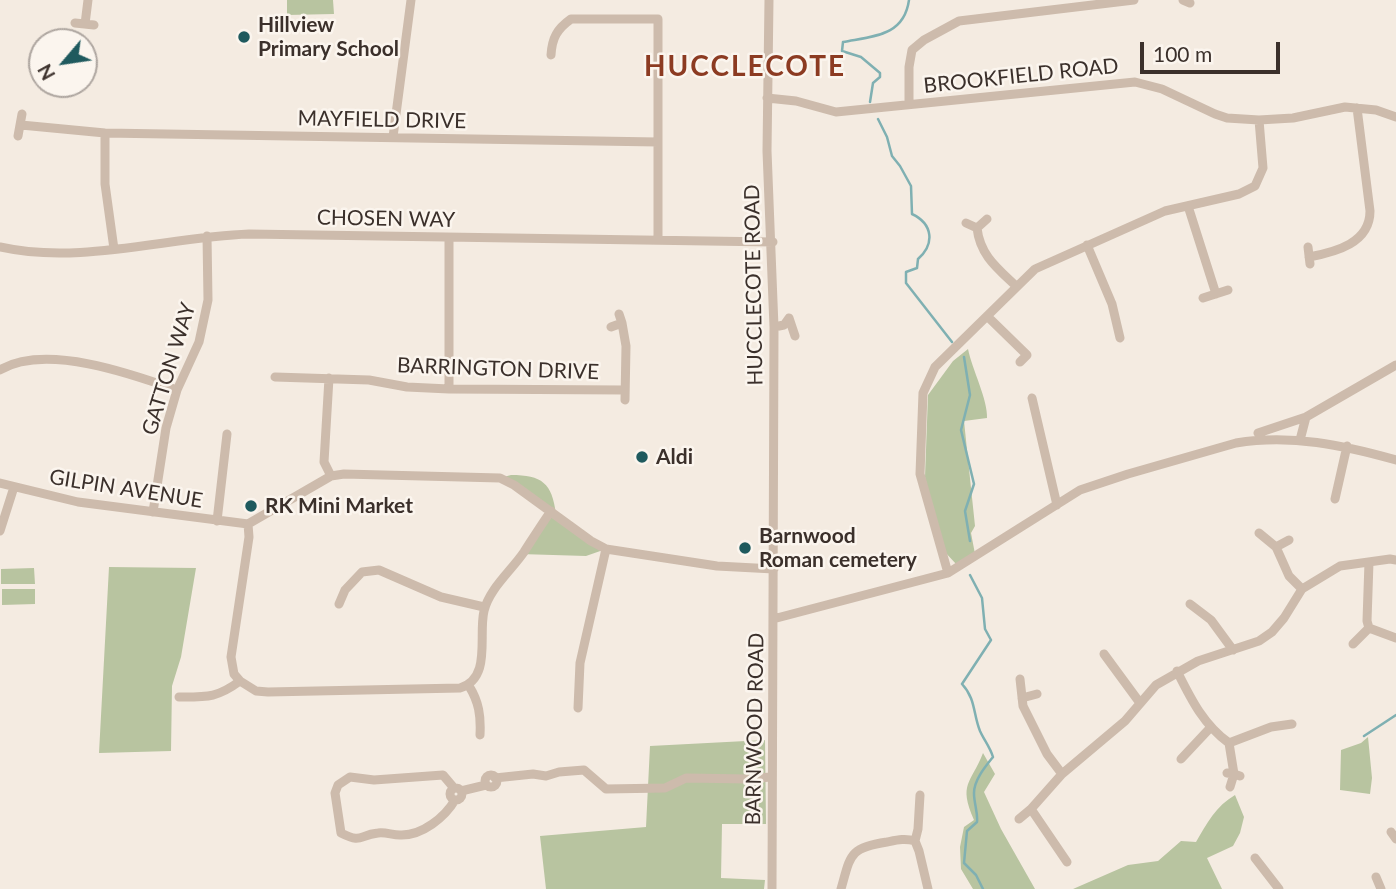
<!DOCTYPE html>
<style>
body{margin:0}
#map{position:relative;width:1396px;height:889px;overflow:hidden;background:#f4ebe1;font-family:Lato,sans-serif}
canvas{display:block}
.north{position:absolute;left:28px;top:28px;width:70px;height:70px;box-sizing:border-box;background:#fbf5ee;border:2px solid #aea6a0;border-radius:50%;rotate:241deg;font-size:19px;font-weight:700;line-height:28px;text-align:center;color:#3b302b}
.north::after{content:'';display:block;margin:auto;width:24px;height:32px;background:#1f5a5e;clip-path:polygon(50% 0,100% 100%,50% 72%,0 100%)}
.scale{position:absolute;left:1140px;top:42px;width:140px;height:32px;box-sizing:border-box;border:4px solid #3b302b;border-top:0;padding-left:9px;font-size:21px;line-height:24px;white-space:nowrap;color:#3b302b;-webkit-text-stroke:5px #fbf5ee;paint-order:stroke}
</style>
<div id="map">
<canvas width="1396" height="889"></canvas>
<div class="north">N</div>
<div class="scale">100 m</div>
</div>
<script>
const g = document.querySelector('canvas').getContext('2d');
g.lineJoin = 'round';
function paint(path, color) { g.fillStyle = color; g.fill(path, 'evenodd'); }
function trace(path, color, width, dash) { g.strokeStyle = color; g.lineWidth = width; g.lineCap = dash ? 'butt' : 'round'; g.setLineDash(dash || []); g.stroke(path); }
function label(font, color, halo, rows, align = 'center') {
  g.font = font + ' Lato,sans-serif'; g.lineWidth = 5; g.setLineDash([]); g.textBaseline = 'middle'; g.strokeStyle = halo; g.fillStyle = color; for (const [text, x, y, turn = 0] of rows) {
    g.save(); g.translate(x, y); g.rotate((+turn || 0) * Math.PI / 180); g.textAlign = isNaN(turn) ? turn : align; if (halo) g.strokeText(text, 0, 0); g.fillText(text, 0, 0); g.restore();
  }
}
paint(new Path2D(`
 M287,0H333L334,14L287,15Z
 M968,349C972,369 988,400 987,418L964,421L975,526L971,533L975,554L957,565L943,550L925,477L928,395L953,361Z
 M511,475C542,475 552,483 556,514L606,549L586,556L520,554L552,511L500,478Z
 M109,567L196,568L181,657L172,686L171,751L99,753Z
 M34,568L35,584H1V569Z
 M2,589H35V604L2,605Z
 M1368,737L1372,778L1370,794L1340,790L1341,750L1361,743Z
 M765,740L766,824H722L721,878L765,880L764,889H546L540,836L646,827L650,746Z
 M983,753L995,774L984,792L1001,829L1035,889H973L961,869L960,847L964,827L974,820C958,783 971,784 983,753Z
 M1235,795L1244,817L1240,833L1233,846L1207,858L1222,889H1073L1128,865L1158,861L1181,841L1196,842C1207,823 1216,806 1235,795Z`), '#b8c4a0');
trace(new Path2D(`
 M870,102L873,83L880,77V73L861,57L842,51L843,42C874,36 904,36 909,0
 M878,119L887,137L892,156L900,166L911,186L912,214C933,224 935,244 918,259L917,268L906,272V283L952,342
 M964,357L970,395L961,430L974,484L965,511L970,541
 M970,575L982,598L985,629L991,640L962,684C976,699 973,714 980,731C984,740 990,747 993,757C985,767 974,780 974,793C974,804 978,812 977,822L967,831L964,863L976,875L983,889
 M1364,736L1396,715`), '#7fb0b2', 2.5);
trace(new Path2D(`
 M769,0L767,151L774,327L772,889
 M1183,0L1190,3
 M75,23L94,25
 M85,24L88,0
 M551,55C552,38 557,29 571,19H658V239
 M767,98L796,101L836,112L1135,82L1162,89L1215,114L1227,118L1259,120L1293,118L1345,107L1376,110L1396,117
 M909,104V67L912,50L924,40L959,21L1134,0
 M21,125L105,133L658,142
 M105,133V184L114,249
 M18,136L22,114
 M393,137L411,0
 M1188,206L1216,294
 M966,223L977,228C980,255 997,268 1016,286
 M977,228L987,219
 M1087,245L1112,304L1120,338
 M0,247C80,265 168,237 249,234L773,242
 M1308,247L1310,264
 M1309,257C1336,252 1370,243 1370,211L1357,108
 M1203,298L1228,290
 M987,316L1027,355L1020,362
 M622,323L626,346L625,400
 M611,327L622,323L619,314
 M774,327L784,325L789,318L795,336
 M0,370C45,343 132,374 177,390
 M275,377L369,380L407,387L449,389L625,390
 M329,378L324,462L331,476
 M449,389V238
 M1032,398L1057,505
 M1258,433L1306,417
 M1300,440L1306,417L1396,365
 M0,483L78,502L248,524L331,476L344,474L500,478L514,485L591,541L606,549L717,566L774,569
 M1335,499L1347,446
 M153,512L166,428L177,390L199,342L208,300L207,236
 M217,521L227,434
 M0,531L14,487
 M1259,533L1276,547L1289,576L1302,589
 M1276,547L1289,540
 M1369,562L1367,621L1369,628L1396,638
 M948,573L920,474L923,393L935,367L1035,269L1165,211L1239,194L1255,186L1263,168L1259,120
 M339,604L345,590L362,572L379,570L441,597L484,607
 M1190,604L1211,620L1233,650
 M773,619L948,573L1080,490L1128,474L1236,443C1291,434 1343,445 1396,460
 M1353,644L1369,628
 M1104,654L1140,703
 M1177,671C1191,699 1203,724 1229,743L1234,774L1227,773
 M1020,679L1023,706L1047,754L1062,774
 M240,681L234,674L231,657L249,537L248,524
 M469,686C479,702 481,716 480,735
 M179,697C207,697 217,698 240,681L256,691L268,692L460,688C492,678 478,636 484,611C489,589 511,571 524,552C533,538 541,525 551,511
 M1022,698L1037,694
 M578,708L580,663L606,549
 M1229,743L1271,727L1292,724
 M1181,759L1211,727
 M485 781a6 6 0 1 1 12 0a6 6 0 1 1-12 0Z
 M495,778L533,774L546,776L559,772L584,770L606,789L665,788L686,778L749,779L770,777
 M1230,787L1234,774L1240,776
 M454,788L443,775L374,780L350,777L338,785L335,793L341,833C363,844 358,835 378,833C386,832 392,835 400,835C422,836 445,817 455,800
 M450 794a6 6 0 1 1 12 0a6 6 0 1 1-12 0Z
 M461,791L486,785
 M1019,819L1031,809
 M1391,832L1396,839
 M915,841L918,829L920,795
 M1255,858L1279,889
 M1067,862L1031,809L1062,774L1125,721L1156,685L1198,661L1259,641L1272,632L1284,618L1302,589L1340,566L1390,559L1396,560
 M1376,877L1381,889
 M841,889C851,854 849,848 887,842C897,840 905,838 915,841L919,851L928,889`), '#cdbbac', 9);
for (const [x, y, r, color] of [
 [244,37,7,"#1f5a5e"],
 [642,457,7,"#1f5a5e"],
 [251,506,7,"#1f5a5e"],
 [745,548,7,"#1f5a5e"]
]) { const dot = new Path2D(); dot.arc(x, y, r, 0, 2 * Math.PI); g.fillStyle = color; g.fill(dot); trace(dot, '#fbf5ee', 2.5); }
label('bold 21px', '#3b302b', '#fbf5ee', [
 ["Hillview",258,25],
 ["Primary School",258,49],
 ["Aldi",656,457],
 ["RK Mini Market",265,506],
 ["Barnwood",759,536],
 ["Roman cemetery",759,560]
], 'left');
label('21px', '#3b302b', '#fbf5ee', [
 ["BROOKFIELD ROAD",1021,76,-6],
 ["MAYFIELD DRIVE",382,120,1],
 ["CHOSEN WAY",386,219,1],
 ["HUCCLECOTE ROAD",754,285,-91],
 ["GATTON WAY",169,369,-73],
 ["BARRINGTON DRIVE",498,369,2],
 ["GILPIN AVENUE",126,489,9],
 ["BARNWOOD ROAD",755,729,-89]
]);
g.letterSpacing = '2px';
label('bold 28px', '#8c3b22', '#fbf5ee', [
 ["HUCCLECOTE",745,67]
]);
g.letterSpacing = '0px';
</script>
